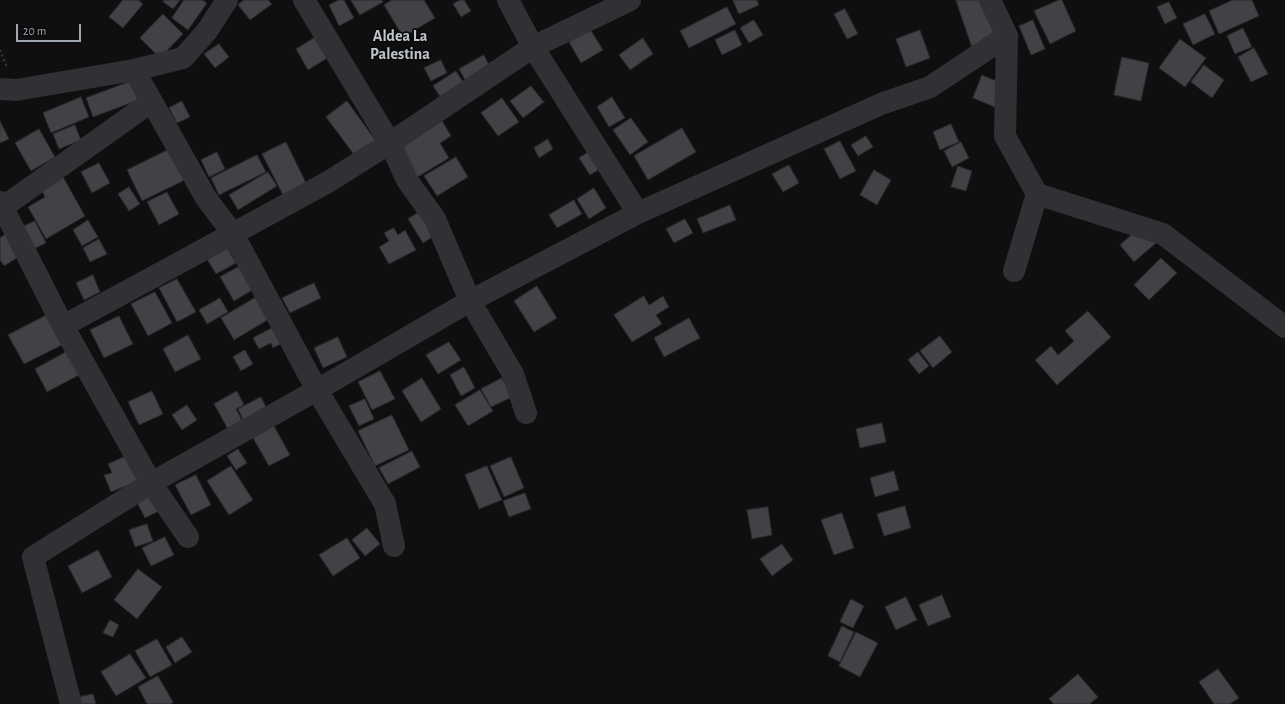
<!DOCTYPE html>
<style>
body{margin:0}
#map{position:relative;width:1285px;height:704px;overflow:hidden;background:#0f0f10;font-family:"Alegreya Sans",sans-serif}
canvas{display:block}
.scale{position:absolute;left:16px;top:24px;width:65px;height:18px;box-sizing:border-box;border:2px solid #a1a7b0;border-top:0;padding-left:5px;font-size:12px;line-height:14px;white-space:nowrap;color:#a1a7b0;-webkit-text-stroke:3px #0a0a0b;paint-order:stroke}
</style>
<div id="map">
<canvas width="1285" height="704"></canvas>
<div class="scale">20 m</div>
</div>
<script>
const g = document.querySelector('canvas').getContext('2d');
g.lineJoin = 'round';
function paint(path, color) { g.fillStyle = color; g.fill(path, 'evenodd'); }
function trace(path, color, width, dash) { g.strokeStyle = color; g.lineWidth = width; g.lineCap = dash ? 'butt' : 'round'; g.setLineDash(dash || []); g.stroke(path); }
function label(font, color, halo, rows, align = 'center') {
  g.font = font + ' "Alegreya Sans",sans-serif'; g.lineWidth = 3.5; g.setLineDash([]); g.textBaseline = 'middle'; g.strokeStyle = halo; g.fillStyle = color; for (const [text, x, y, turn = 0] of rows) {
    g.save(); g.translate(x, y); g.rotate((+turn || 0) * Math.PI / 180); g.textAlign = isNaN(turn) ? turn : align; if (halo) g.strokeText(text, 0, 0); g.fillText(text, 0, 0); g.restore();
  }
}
const building = new Path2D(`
 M123,0H138L143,4L123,28L109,17Z
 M164,0H180L173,9L163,2Z
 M184,0H202L207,3L188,30L172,18Z
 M244,0H268L272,4L250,20L238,5Z
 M339,0H344L354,18L339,26L329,5Z
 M351,0H382L383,2L360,15Z
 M392,0H424L435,18L403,37L384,5Z
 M460,0H464L471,11L461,17L453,4Z
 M733,0H757L759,5L739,14Z
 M956,0H984L999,44L974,53Z
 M1059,0H1062L1076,31L1050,44L1034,11Z
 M1233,0H1252L1259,16L1219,34L1209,11Z
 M1169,2L1177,18L1165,24L1157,7Z
 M727,7L736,24L689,48L680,31Z
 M845,9L858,34L847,39L834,14Z
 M163,14L183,34L160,58L140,38Z
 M1205,14L1215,34L1193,45L1183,24Z
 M754,20L763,35L749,43L740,28Z
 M1033,20L1045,49L1031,55L1019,26Z
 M1243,28L1252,47L1235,54L1227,36Z
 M590,29L603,50L581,63L569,42Z
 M735,30L742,45L722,55L715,40Z
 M920,30L930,58L906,67L896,39Z
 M316,37L329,57L308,70L296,49Z
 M643,38L653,54L630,70L619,55Z
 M1180,39L1206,58L1185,87L1159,68Z
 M219,44L229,57L215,68L204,54Z
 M1254,48L1268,74L1251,82L1238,57Z
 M484,55L493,73L469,87L459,69Z
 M1122,57L1149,63L1141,101L1114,95Z
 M441,60L447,73L431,81L424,68Z
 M1204,65L1224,80L1212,98L1191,82Z
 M456,71L465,85L443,101L433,86Z
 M982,75L1006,85L997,108L973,98Z
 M134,80L141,99L93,117L86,98Z
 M531,86L544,102L523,118L510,101Z
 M81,97L89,117L51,133L43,113Z
 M612,97L625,118L609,127L597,107Z
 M502,98L519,122L498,136L481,113Z
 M182,101L190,117L177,123L169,108Z
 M347,101L376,141L355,156L326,117Z
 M631,118L648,142L630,155L613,130Z
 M441,119L451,136L440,143L449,158L416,178L397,146Z
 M0,121L9,139L0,143Z
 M951,124L959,142L940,150L933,132Z
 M75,125L81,140L59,149L53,134Z
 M682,128L696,152L648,180L634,156Z
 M39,129L55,157L31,171L15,143Z
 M866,136L873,147L858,156L851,145Z
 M548,139L553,149L539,158L534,148Z
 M840,141L856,171L840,179L824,149Z
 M286,142L307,185L284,197L262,154Z
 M961,142L969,158L952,167L944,151Z
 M172,148L187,179L142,201L127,170Z
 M595,148L606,165L590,175L579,158Z
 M217,152L225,169L209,177L201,160Z
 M257,155L266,172L219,195L211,178Z
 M456,157L468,177L437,196L424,176Z
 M99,163L110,183L92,193L81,172Z
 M789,165L799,183L783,192L772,174Z
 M958,166L972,171L966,191L951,187Z
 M874,170L891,180L877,205L860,195Z
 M268,172L277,186L238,210L229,195Z
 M62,175L85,216L46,239L28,207L45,197L40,187Z
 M129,187L140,204L129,211L118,194Z
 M594,188L606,208L589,219L577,199Z
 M167,192L179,214L159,225L147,202Z
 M574,200L582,214L557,228L549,215Z
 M730,205L736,220L703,233L697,219Z
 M421,211L436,235L423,243L408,219Z
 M685,219L693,233L674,243L666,229Z
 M88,220L98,237L82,246L73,230Z
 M35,221L46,243L34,249L22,227Z
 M1142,226L1156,243L1134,262L1120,245Z
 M394,228L398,235L405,230L416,250L389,264L379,247L389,241L384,233Z
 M6,234L20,256L4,266L0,260V238Z
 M99,239L107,254L90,262L83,248Z
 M227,247L236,263L216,274L207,259Z
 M1161,258L1177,273L1149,300L1134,285Z
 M240,266L254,289L234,301L220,277Z
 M93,275L100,292L84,300L76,283Z
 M177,279L196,312L177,322L159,288Z
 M314,283L321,298L290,313L282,298Z
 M537,286L557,318L534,332L514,301Z
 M155,292L172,323L148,336L131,304Z
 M258,296L271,318L234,340L221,318Z
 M644,296L649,305L663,296L669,307L656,315L662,324L632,342L614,315Z
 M220,298L228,312L207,324L199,310Z
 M1088,311L1111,337L1057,385L1035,360L1051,346L1058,355L1074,341L1065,331Z
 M47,315L62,345L24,364L8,335Z
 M119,316L133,344L104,358L90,330Z
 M689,318L700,338L664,357L654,338Z
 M282,323L290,339L273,348L271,343L259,349L253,338Z
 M188,335L201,359L175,372L163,349Z
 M940,336L952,352L933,368L920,351Z
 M338,337L347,357L323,368L314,348Z
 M449,342L461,360L438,374L426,355Z
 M245,350L253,364L241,371L233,357Z
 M68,351L81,374L47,392L35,369Z
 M918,352L929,366L919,374L908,360Z
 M464,367L475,388L461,396L450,375Z
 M380,371L395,399L372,410L358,382Z
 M422,378L441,409L421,422L402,391Z
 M502,378L512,397L491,407L481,389Z
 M480,390L493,411L468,426L455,405Z
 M152,391L163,414L139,425L128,402Z
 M237,391L244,405L236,409L244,424L229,431L214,404Z
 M261,397L269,413L246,426L238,409Z
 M365,399L374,419L359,426L349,406Z
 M187,405L197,420L182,430L172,415Z
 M392,415L409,450L375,466L358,431Z
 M882,423L886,442L860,448L856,429Z
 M274,426L290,455L269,466L253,438Z
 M238,449L247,463L236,470L227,456Z
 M412,451L420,467L388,484L379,468Z
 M129,455L139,481L111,492L104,475L112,473L108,464Z
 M511,457L524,488L504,497L490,466Z
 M231,466L253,500L229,515L207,481Z
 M487,466L502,500L479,509L465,475Z
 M894,471L899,490L875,497L870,478Z
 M196,475L211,505L191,515L175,485Z
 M151,490L161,510L145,518L135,499Z
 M525,493L531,509L509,517L503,501Z
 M905,506L911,528L884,536L877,514Z
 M768,507L772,535L752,539L747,510Z
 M842,513L854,548L834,555L821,520Z
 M147,524L153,541L135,547L129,530Z
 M367,528L380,544L365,556L352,540Z
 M165,537L174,555L151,566L142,548Z
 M347,538L360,558L333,576L319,555Z
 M782,544L793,560L772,576L760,559Z
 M98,550L112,577L82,593L68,566Z
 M138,569L162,587L137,619L114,600Z
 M942,595L951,617L928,626L919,605Z
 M906,597L917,620L896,630L885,607Z
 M851,599L864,606L853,628L840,622Z
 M110,620L119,625L113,637L103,633Z
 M842,626L854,632L840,662L828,656Z
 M856,632L878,643L860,677L839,666Z
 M182,637L192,652L175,663L166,647Z
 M157,639L172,665L150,677L135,651Z
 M130,654L146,678L116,696L101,672Z
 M1218,669L1239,698L1230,704H1214L1199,682Z
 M1078,674L1098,697L1090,704H1054L1049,699Z
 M158,676L173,702L171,704H147L138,687Z
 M93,694L96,704H76L75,698Z`);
paint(building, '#404246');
trace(building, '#29292c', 1);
trace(new Path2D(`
 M0,50L7,68`), '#36383c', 2.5, [2, 3]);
trace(new Path2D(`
 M304,0L390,143L407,180L435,219L470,301L513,374L526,413
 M508,0L533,47L638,213
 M990,0L1007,36L1005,136L1037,194L1163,234L1285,327
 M134,70L206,198L233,234L317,390L385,504L394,546
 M0,89L16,90L134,70L183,58L207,31L227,0
 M0,202L63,326L151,483L188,537
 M3,207L151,102
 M1014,271L1037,194
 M63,326L328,182L390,143L533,47L630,0
 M71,704L33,557L151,483L317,390L470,301L638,213L881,104L930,87L1007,36`), '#303135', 22);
label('bold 16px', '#c1c6cd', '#0a0a0b', [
 ["Aldea La",400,36],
 ["Palestina",400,54]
]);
</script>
